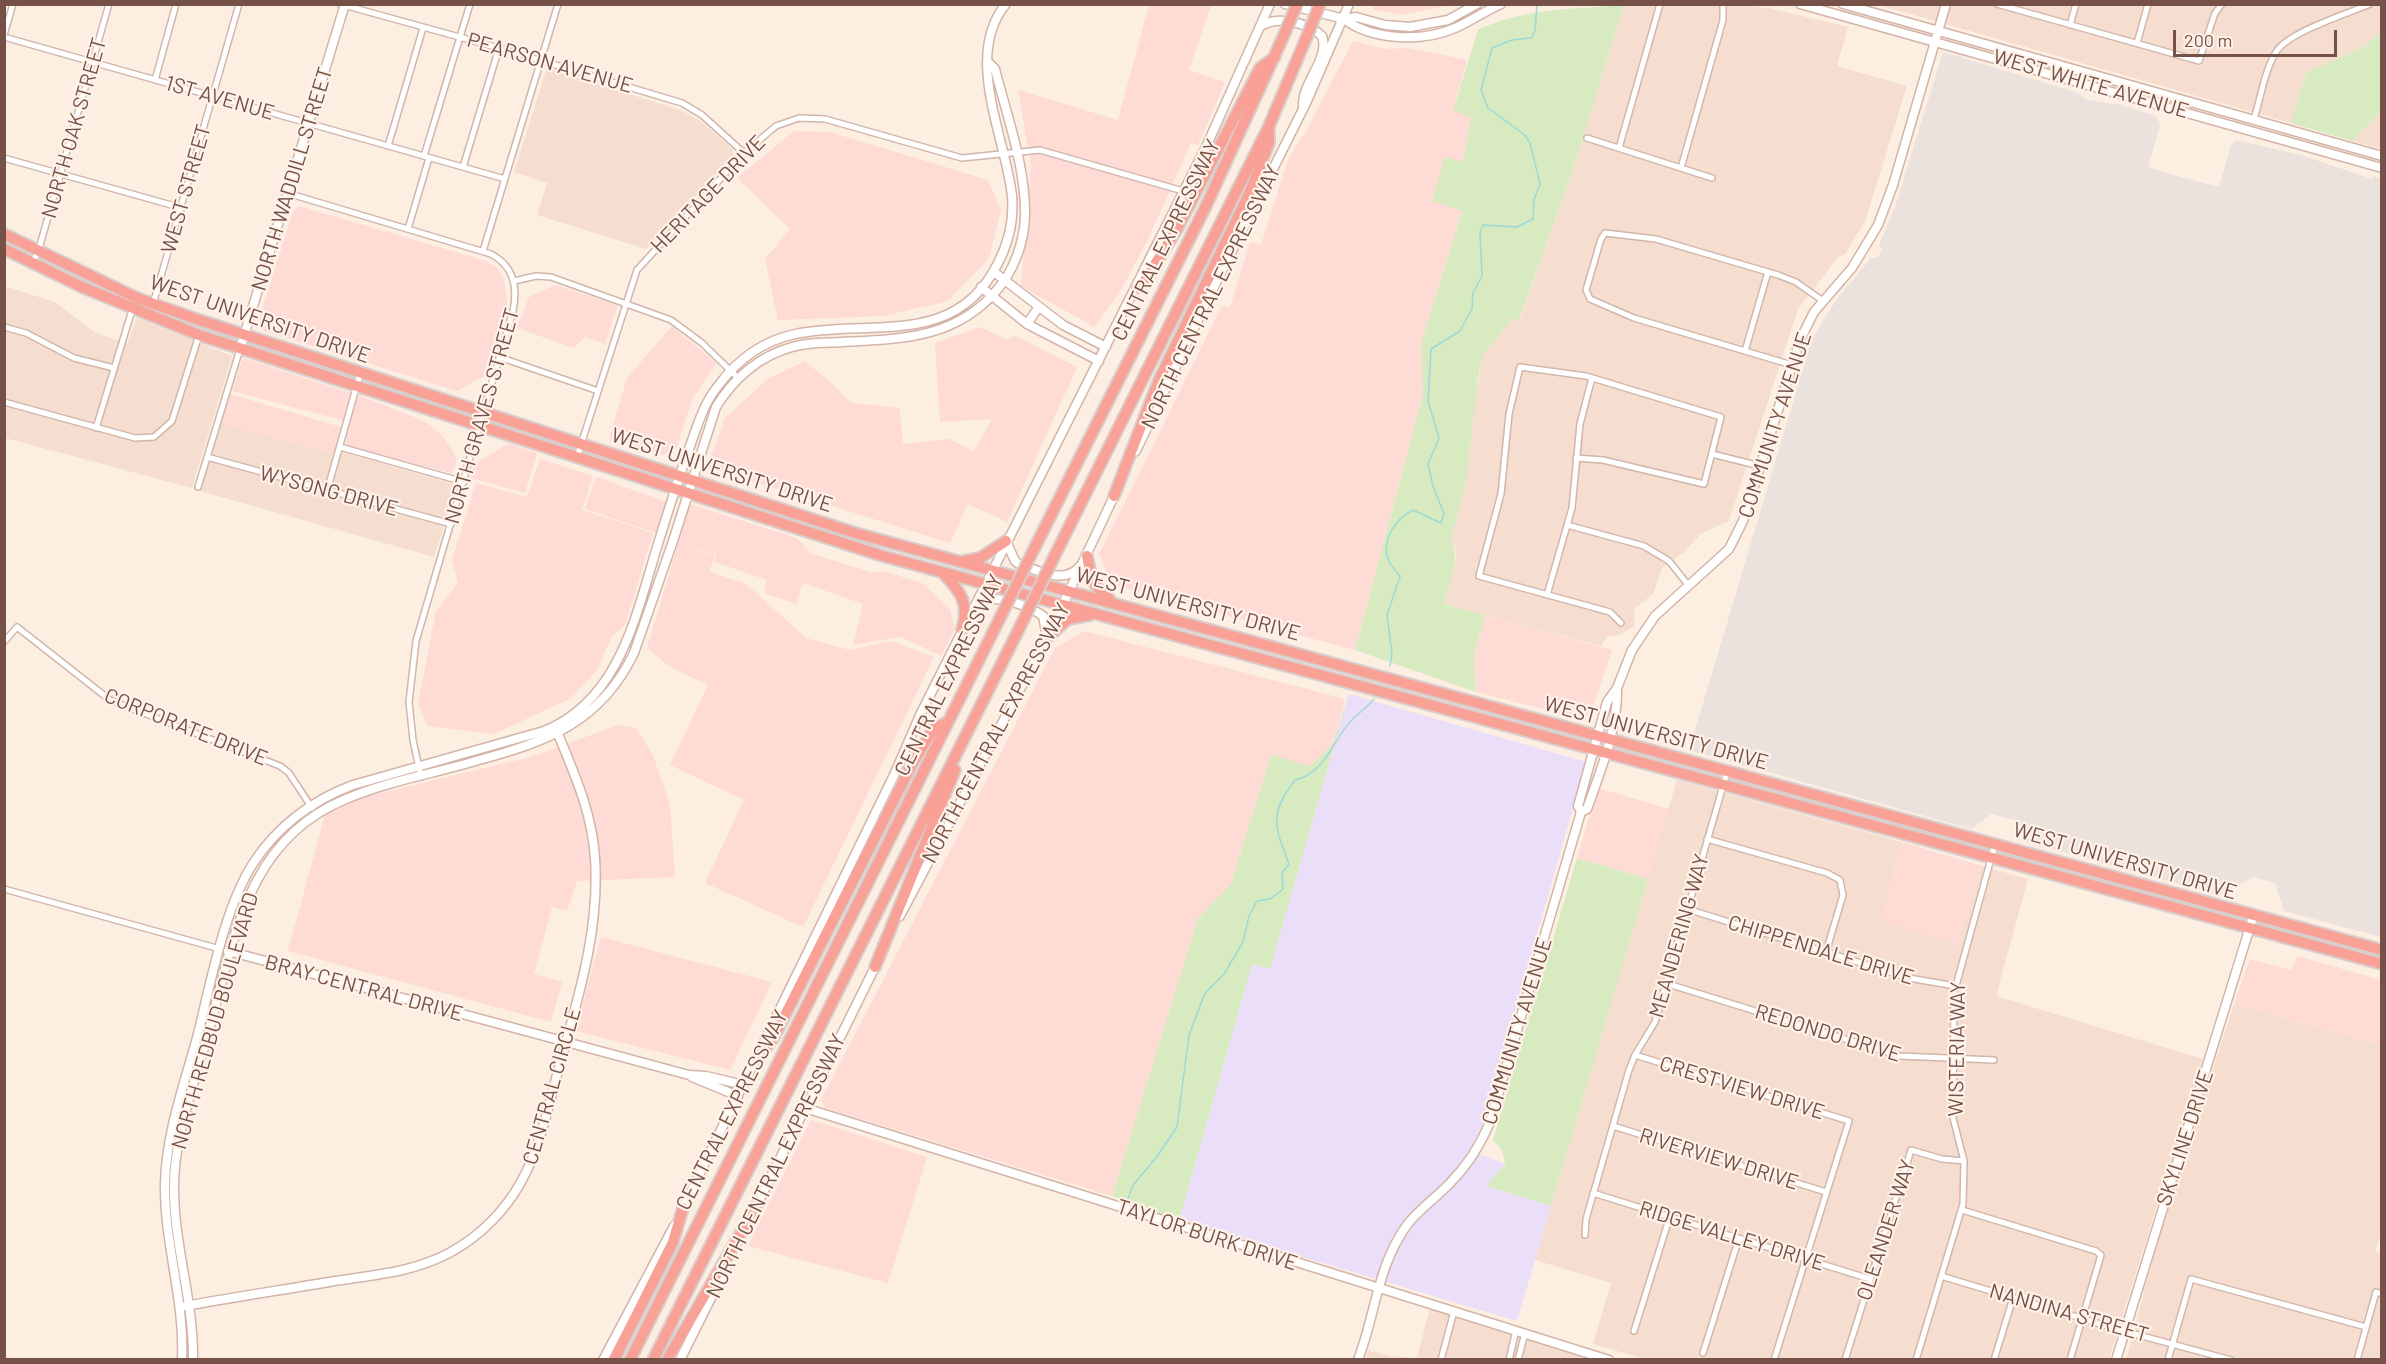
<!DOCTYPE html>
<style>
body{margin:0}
#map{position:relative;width:2386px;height:1364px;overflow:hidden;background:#fdeee2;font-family:Barlow,sans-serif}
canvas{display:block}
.frame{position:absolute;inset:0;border:6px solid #755148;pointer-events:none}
.scale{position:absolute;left:2173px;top:30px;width:164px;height:27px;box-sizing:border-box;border:3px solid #755148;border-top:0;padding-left:8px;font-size:18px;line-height:21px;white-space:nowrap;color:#755148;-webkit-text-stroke:4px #fff2e8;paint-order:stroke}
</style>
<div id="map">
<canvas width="2386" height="1364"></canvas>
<div class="frame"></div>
<div class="scale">200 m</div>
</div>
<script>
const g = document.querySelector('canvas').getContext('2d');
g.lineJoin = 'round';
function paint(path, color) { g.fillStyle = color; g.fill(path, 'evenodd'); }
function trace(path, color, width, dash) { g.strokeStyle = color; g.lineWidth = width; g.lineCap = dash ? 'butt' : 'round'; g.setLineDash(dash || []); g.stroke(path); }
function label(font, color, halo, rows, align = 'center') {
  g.font = font + ' Barlow,sans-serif'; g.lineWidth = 4.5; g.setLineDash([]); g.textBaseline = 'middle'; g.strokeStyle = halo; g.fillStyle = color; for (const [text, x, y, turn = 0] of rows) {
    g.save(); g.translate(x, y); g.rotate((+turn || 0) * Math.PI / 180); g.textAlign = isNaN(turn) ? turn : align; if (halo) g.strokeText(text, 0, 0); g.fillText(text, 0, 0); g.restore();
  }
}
paint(new Path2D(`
 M1730,4L1769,8L1848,27L1837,66L1907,86L1865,222L1845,254L1838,257L1798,309L1729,521L1702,533L1684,552L1662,568L1653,594L1634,609L1635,626L1619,635L1608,636L1601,646L1443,604L1456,559L1455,548L1451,540L1466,483L1473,409L1483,355L1513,318L1520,319L1571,176L1624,5Z
 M1879,5H2381V31L2365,46L2306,73L2291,123Z
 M547,68L683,111L702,122L733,150V155L727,163L646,249L537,215L547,183L514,172Z
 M2381,112V149L2352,141Z
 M4,286L55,302L94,332L127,344L137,318L232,356L192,488L5,438Z
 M221,423L333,454L342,452L457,485L434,557L200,491Z
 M1677,780L1902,842L1892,877L1958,945L1982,866L2028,879L1996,996L2203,1059L2109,1359H1644L1593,1344L1611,1283L1535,1260Z
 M2234,1004L2381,1045L2382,1229L2375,1252L2381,1253V1359L2126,1360L2160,1232Z
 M1430,1308L1476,1322L1593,1359L1366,1360L1368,1350L1389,1356L1417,1358Z`), '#f5ded0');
paint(new Path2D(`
 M1149,5H1211L1189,70L1225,82L1198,145L1191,143L1149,237L1119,294L1094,327L1021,286L1031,166L1018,90L1118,120Z
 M1374,5V4L1452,5L1401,15L1372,9Z
 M1353,41L1384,49L1408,48L1467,60L1453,109L1471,117L1463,162L1432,201L1462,210L1421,344L1423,393L1355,650L1113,585L1099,554L1222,306L1230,308L1250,242L1261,245L1289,157L1305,133Z
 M794,131L830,132L988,180L1001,210L989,258L948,301L884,316L778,320L765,259L790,229L737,178Z
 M299,206L486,261L497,268L504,279L507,302L485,376L457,391L264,331L259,319L293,211Z
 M555,285L618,305L605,344L585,337L574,348L517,328L529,297Z
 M672,326L716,363L692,400L676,448L663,455L609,439L627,378Z
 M980,327L1008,340L1014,335L1077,367L1007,522L968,504L950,543L708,467L725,418L768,379L805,361L836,387L851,403L900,408L903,444L949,439L974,451L992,419L940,422L935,343Z
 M243,358L360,396L424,421L442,435L457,458L452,473L345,446L349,422L232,391Z
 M230,394L341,427L333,454L221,423Z
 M509,444L537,453L525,493L470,478L475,463Z
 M540,459L593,476L582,510L653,533L625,625L612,636L596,672L567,700L494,734L427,726L418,704L436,611L458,583L452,560L476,483L527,497Z
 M596,477L667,502L656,533L585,509Z
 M690,504L797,538L812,554L874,573L883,571L922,583L950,609L955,629L941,656L901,637L853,645L863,604L803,583L796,604L764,593L767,580L715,562L716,555L679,543L715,556L709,572L745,583L806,638L850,650L891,641L934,657L803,927L705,883L744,800L670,765L708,685L670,667L647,648Z
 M1485,615L1612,650L1590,715L1583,719L1476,692L1474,655Z
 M1084,631L1345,699L1332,745L1310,767L1271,755L1231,884L1198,918L1112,1196L825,1108L821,1100L1055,648Z
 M618,725L636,728L653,755L670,805L675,877L577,881L567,911L552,907L534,974L562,982L551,1022L288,951L325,815L360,798L531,757Z
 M1598,788L1669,809L1648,879L1577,858Z
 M1902,842L1982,866L1958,945L1886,922L1882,915Z
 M601,937L772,982L730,1070L575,1031Z
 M2297,956L2381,980V1045L2234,1004L2250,959L2292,970Z
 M811,1120L927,1157L888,1283L748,1246Z`), '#fedbd5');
paint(new Path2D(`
 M1943,52L2063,88L2080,94L2087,100L2121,105L2156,116L2160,125L2148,167L2177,176L2219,187L2231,145L2236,140L2301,155L2372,179L2374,176L2381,179V937L2284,911L2275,883L2253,877L2220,895L2026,842L2014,820L1991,814L1972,829L1689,750L1812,339L1837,299L1871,258H1877L1882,250L1879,245L1895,207Z`), '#ebe2dd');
paint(new Path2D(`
 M1349,694L1586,762L1483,1124L1470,1150L1505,1164L1486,1186L1551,1206L1517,1321L1179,1220L1252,964L1270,968Z`), '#ebdef9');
paint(new Path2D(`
 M1624,5L1571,176L1519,320L1513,318L1483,355L1478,376L1466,483L1451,540C1461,560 1449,584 1444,604L1485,615L1474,655L1476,692L1355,650L1423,394L1421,344L1462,211L1432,201L1445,157L1463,162L1471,118L1453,110L1478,30C1523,8 1574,9 1624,5Z
 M2381,31V112L2352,141L2291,123L2306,73L2365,46Z
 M1349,694L1270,969L1252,964L1179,1220L1112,1196L1198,918L1231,884L1271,755L1310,766L1332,745Z
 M1577,858L1648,879L1551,1206L1486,1186L1505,1164L1502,1150L1493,1140Z`), '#d8eac0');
trace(new Path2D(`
 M1390,666L1392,653L1387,615L1400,577C1397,572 1392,567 1389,561C1380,542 1396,518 1413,510L1441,523L1444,514L1433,486L1428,464L1439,438L1428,401L1431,349L1460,331L1472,309L1473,293L1482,276L1480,232L1483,225L1517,227L1533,219L1534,200L1540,184L1530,143L1525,135L1488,108L1481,90L1492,48L1512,40L1531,38L1535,31L1537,4
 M1127,1201L1133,1185L1156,1158L1177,1127L1189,1035L1205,993L1224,974L1243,942L1249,916L1257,901L1270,899L1283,889L1282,873L1289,864C1274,825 1269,814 1295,780C1327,773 1332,739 1353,719C1360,712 1367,707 1374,699`), '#9cd9d9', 1.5);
const street = new Path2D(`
 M340,4L499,48L682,103L702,115L744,153
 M1997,4L2199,61L2215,13L2222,4
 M2070,25L2076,4
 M4,35L13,4
 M4,37L505,179
 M2137,43L2148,4
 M155,80L176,4
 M2254,119C2261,97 2264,72 2276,52C2288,32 2347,14 2370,4
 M1587,138L1712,178
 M388,146L423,28
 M1619,148L1660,4
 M424,156L470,4
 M4,158L182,208
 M463,167L499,48
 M1681,168L1723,20V4
 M287,193L491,254C514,266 518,287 513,311L416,641L409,702L413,740L421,777
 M408,229L429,158
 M483,251L558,4
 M32,263L38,252L109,4
 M514,281L536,276L551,277L671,320L702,343L738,378
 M153,304L239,4
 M4,327L26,333L74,358L114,368
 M1745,351L1768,272
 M499,357L598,391
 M1792,365L1634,318L1590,299L1586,290L1601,239L1605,233L1656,239L1778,275L1796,282L1823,301
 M4,402L135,438L154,437L172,421L199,335
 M96,428L133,307
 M340,447L464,482
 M1712,454L1760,466
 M207,457L451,524
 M577,457L637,270L744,153L776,126L799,118L825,119L962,158L1040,150L1183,191
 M1576,458L1603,460L1704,484L1721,417L1586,376L1520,367L1509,414L1501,494L1479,576L1610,612L1621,623
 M198,487L240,349
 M327,491L360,374
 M1567,525L1644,546L1669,561L1689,586
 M1547,595L1572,508L1580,424L1592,378
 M4,642L17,627L110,700L280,766L289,773L312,808
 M1707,839L1827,873L1840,880L1843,895L1826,952
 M4,889L220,949
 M1687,909L1909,978L1955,986
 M1665,983L1900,1056L1994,1060
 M1635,1055L1849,1121L1774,1360
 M1613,1126L1826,1192
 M1593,1193L1870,1279
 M1962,1210L2096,1251L2101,1255L2070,1360
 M1585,1235L1586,1219L1629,1070L1635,1055L1655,1022L1727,772
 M1941,1276L2120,1330L2231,1360
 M1634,1331L1670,1216
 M1703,1353L1739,1238
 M1441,1360L1454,1311
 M1509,1360L1516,1330
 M1518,1360L1525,1333
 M1845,1360L1911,1150L1942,1159L1964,1161
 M1916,1360L1963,1204L1964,1161L1953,1118L1954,993L1995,844
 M1994,1360L2013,1298
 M2168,1360L2191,1279L2366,1327
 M2357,1360L2376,1292L2382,1294`);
const secondary = new Path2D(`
 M1285,4L1344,19L1356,17L1385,25L1410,27L1448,20L1477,4
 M1800,4L2382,168
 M1843,4L2382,156
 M1344,19C1373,41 1423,42 1455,28C1471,21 1485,11 1501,4
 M1261,26C1278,15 1308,23 1322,36C1330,59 1302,82 1303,106
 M994,272L1063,325L1106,347
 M981,287L1027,324L1099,361
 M1027,324L1038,308
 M240,349L345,4
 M1136,451L1205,305L1307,101L1349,4
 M1006,541L1015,561L1019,564C1038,570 1064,585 1079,567
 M974,611C979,606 983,600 990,599C1006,598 1031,607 1043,616L1047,637
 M1581,812L1587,809C1600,772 1618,729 1617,689
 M900,916L1047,638L1116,492
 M228,951L689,1075L706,1076L744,1085
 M692,1077L738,1096
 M805,1108L1609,1360
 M755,1209L877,963
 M681,1212L894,775L921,713L1206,147L1270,4
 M186,1306C234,1297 282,1290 329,1282C371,1275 413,1273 451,1252C480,1236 505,1211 521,1182C540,1148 548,1108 558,1071C577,1001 600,932 595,858C592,811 573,771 556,729
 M182,1360C185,1300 164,1243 165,1184C166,1133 185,1082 198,1034C211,981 225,906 254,862C278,826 313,800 353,785L544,731C616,702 634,624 654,557C665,521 676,485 689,449C697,427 703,404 718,386C737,360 763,341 795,334C869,318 955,350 998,263C1009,242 1014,220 1012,196C1006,139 963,55 1006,4
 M193,1360C194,1302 174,1246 174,1189C173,1137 197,1076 210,1026C235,935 248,839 346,799C388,781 436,773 479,760C548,741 601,722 634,653L673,541L716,407C733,379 759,356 792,347C808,342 825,343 842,342C900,339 955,339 996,291C1014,271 1024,243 1025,216C1026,168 1007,116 995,69L988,62
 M603,1360L674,1226
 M680,1360L727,1266
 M1358,1360C1375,1316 1378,1264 1407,1225C1419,1209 1436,1198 1450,1183C1468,1165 1480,1146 1490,1122L1581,812L1578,806L1607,702L1617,688L1632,650L1655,616L1729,549L1743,521L1800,340L1814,312L1852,268L1878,225L1893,185L1946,4
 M2116,1360L2253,917`);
const highway = new Path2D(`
 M4,234L137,298L199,320L855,533L2382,950
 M4,249L82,287L199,335L883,556L2382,964
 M1136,288L1142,285L1176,231L1260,68L1275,57
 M1114,496L1159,380L1249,194L1269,143V130
 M1034,549L1206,206L1284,35
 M1055,555L1269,126L1305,41
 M1087,556L1092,581L1111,601
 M964,561L980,558L1006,541
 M943,573C961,592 970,604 962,630
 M1047,638L1068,619L1090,615
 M875,967L955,770
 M757,1059L774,1037L911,766L934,728L948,722
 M614,1360L673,1242L683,1208
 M630,1360L999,620
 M653,1360L1020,627
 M667,1360L757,1205`);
trace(street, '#d0b6ab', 8);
trace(secondary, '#d3b4a8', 11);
trace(highway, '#d8cecc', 14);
trace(street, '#fff', 5);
trace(secondary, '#fff', 8);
trace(highway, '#f9a196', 10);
const highwayBridge = new Path2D(`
 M1284,35L1297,4
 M1305,41L1320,4
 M999,620L1034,549
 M1020,627L1055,555`);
trace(highwayBridge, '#d8cecc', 14, []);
trace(highwayBridge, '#f9a196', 10);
label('21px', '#755148', '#fff2e8', [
 ["PEARSON AVENUE",550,63,16],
 ["WEST WHITE AVENUE",2091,84,16],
 ["1ST AVENUE",220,98,16],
 ["NORTH OAK STREET",74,128,-74],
 ["NORTH WADDILL STREET",292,179,-73],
 ["WEST STREET",186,189,-74],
 ["HERITAGE DRIVE",708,194,-46],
 ["CENTRAL EXPRESSWAY",1166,240,-64],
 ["NORTH CENTRAL EXPRESSWAY",1211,297,-64],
 ["WEST UNIVERSITY DRIVE",260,319,19],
 ["NORTH GRAVES STREET",482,416,-74],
 ["COMMUNITY AVENUE",1775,425,-72],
 ["WEST UNIVERSITY DRIVE",722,470,18],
 ["WYSONG DRIVE",329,491,15],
 ["WEST UNIVERSITY DRIVE",1188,604,15],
 ["CENTRAL EXPRESSWAY",949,675,-64],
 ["CORPORATE DRIVE",186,727,22],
 ["NORTH CENTRAL EXPRESSWAY",996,733,-62],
 ["WEST UNIVERSITY DRIVE",1656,733,15],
 ["WEST UNIVERSITY DRIVE",2125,861,16],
 ["MEANDERING WAY",1679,936,-74],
 ["CHIPPENDALE DRIVE",1821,950,17],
 ["BRAY CENTRAL DRIVE",364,988,15],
 ["NORTH REDBUD BOULEVARD",215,1021,-74],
 ["COMMUNITY AVENUE",1517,1031,-73],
 ["REDONDO DRIVE",1828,1033,17],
 ["WISTERIA WAY",1957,1049,-89],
 ["CENTRAL CIRCLE",552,1086,-74],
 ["CRESTVIEW DRIVE",1742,1088,17],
 ["CENTRAL EXPRESSWAY",732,1110,-63],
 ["SKYLINE DRIVE",2185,1138,-72],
 ["RIVERVIEW DRIVE",1719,1159,17],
 ["NORTH CENTRAL EXPRESSWAY",776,1166,-64],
 ["OLEANDER WAY",1886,1230,-72],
 ["TAYLOR BURK DRIVE",1207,1235,18],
 ["RIDGE VALLEY DRIVE",1732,1236,17],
 ["NANDINA STREET",2069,1313,16]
]);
</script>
